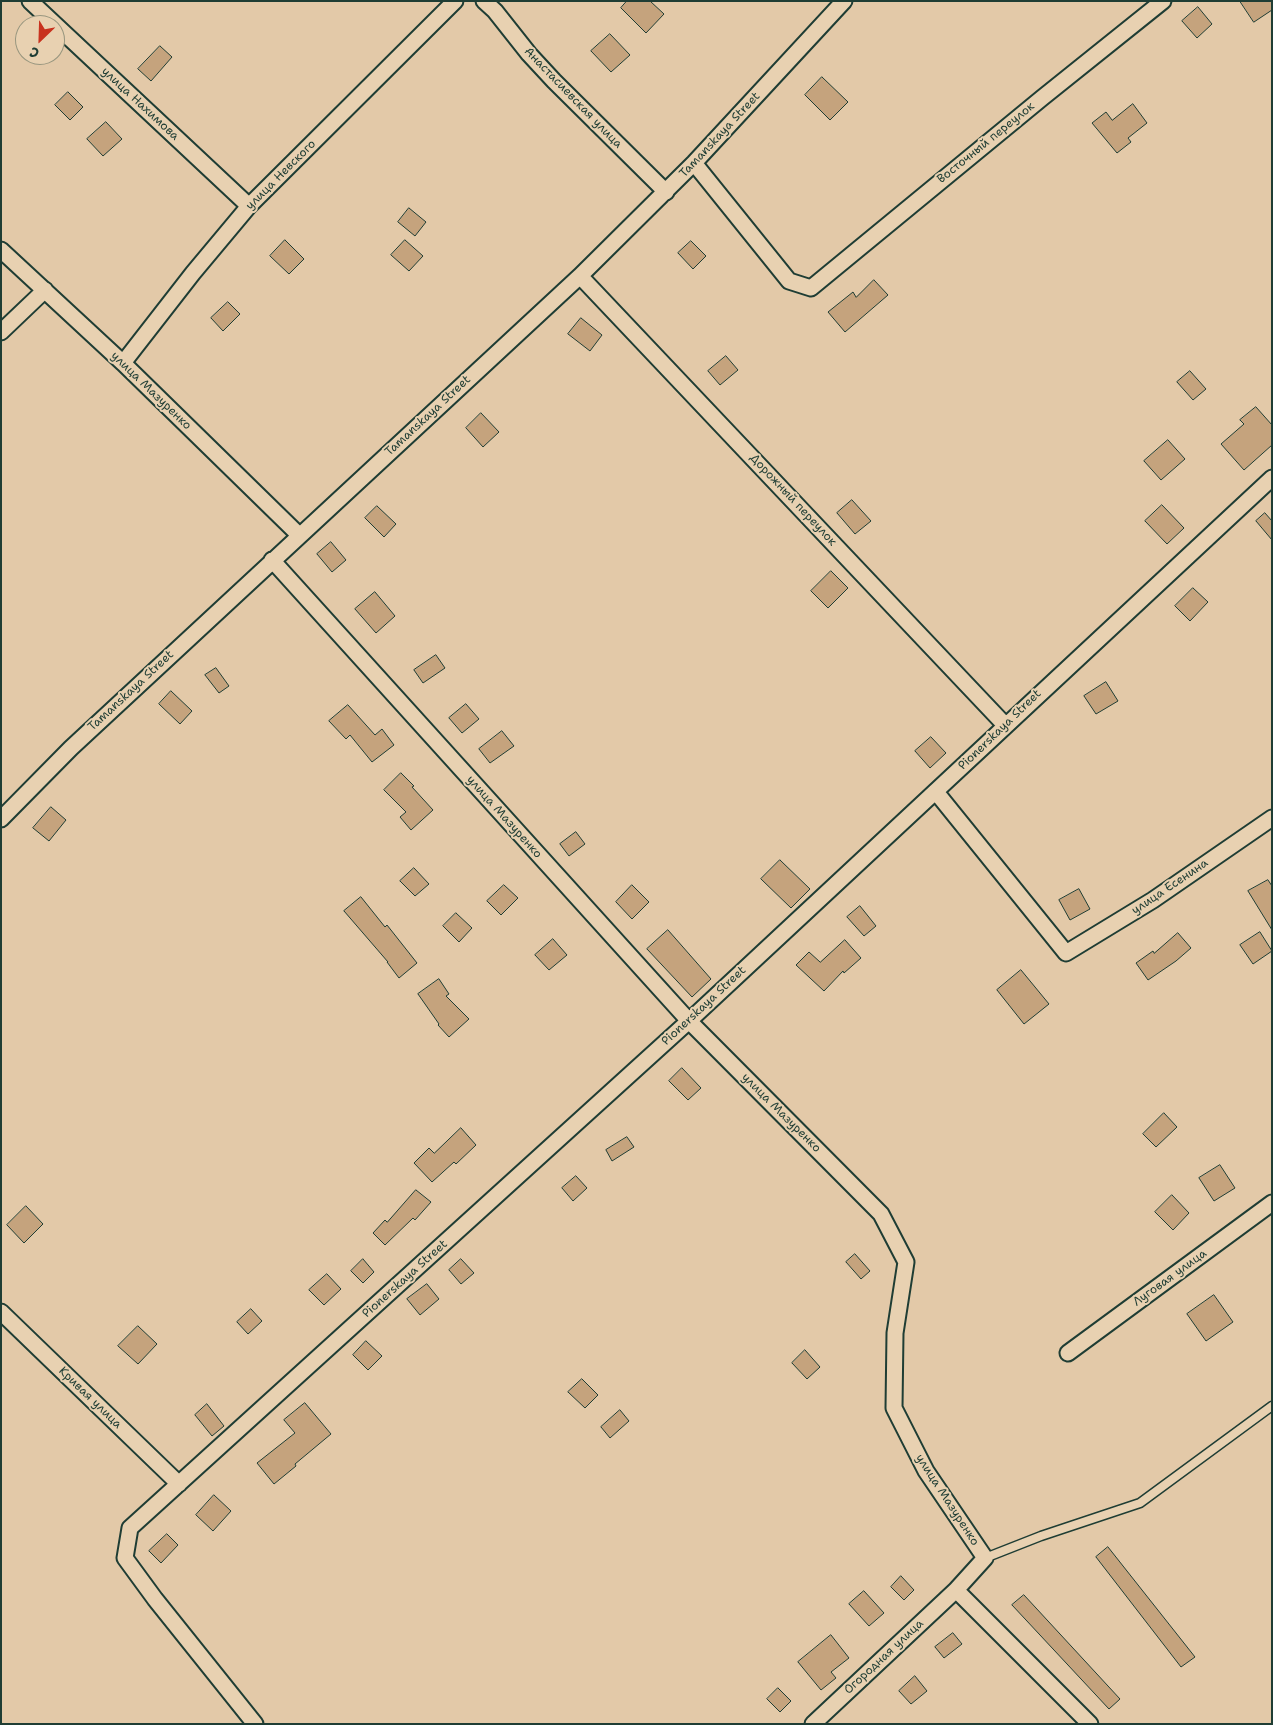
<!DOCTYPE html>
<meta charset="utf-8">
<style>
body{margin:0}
#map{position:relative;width:1273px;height:1725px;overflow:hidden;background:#e3c9a8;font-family:"Shantell Sans",sans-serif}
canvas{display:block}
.frame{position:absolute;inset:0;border:2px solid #1f3d34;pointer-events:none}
.north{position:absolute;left:15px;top:15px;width:50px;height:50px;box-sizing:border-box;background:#e8d1b1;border:1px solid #98967f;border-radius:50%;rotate:204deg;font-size:14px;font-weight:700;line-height:20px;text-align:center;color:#1f3d34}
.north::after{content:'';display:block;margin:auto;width:18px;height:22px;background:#c8321e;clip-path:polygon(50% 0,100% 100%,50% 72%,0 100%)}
</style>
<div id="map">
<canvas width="1273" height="1725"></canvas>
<div class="frame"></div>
<div class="north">С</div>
</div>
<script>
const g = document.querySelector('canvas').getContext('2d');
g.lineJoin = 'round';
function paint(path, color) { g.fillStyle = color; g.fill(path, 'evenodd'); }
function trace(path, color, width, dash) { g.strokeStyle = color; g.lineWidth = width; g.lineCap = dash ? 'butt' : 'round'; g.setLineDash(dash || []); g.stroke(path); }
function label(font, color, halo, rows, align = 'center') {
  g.font = font + ' "Shantell Sans",sans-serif'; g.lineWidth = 4; g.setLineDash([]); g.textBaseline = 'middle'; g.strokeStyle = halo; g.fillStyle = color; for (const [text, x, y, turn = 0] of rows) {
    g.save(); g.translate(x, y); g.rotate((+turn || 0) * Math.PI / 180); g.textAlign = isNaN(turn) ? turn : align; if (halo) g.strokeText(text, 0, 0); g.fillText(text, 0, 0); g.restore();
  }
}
const building = new Path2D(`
 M627,1H650L664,14L646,33L621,8Z
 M1240,1H1272V10L1254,22Z
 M1198,7L1212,24L1197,38L1182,21Z
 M610,34L630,55L611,72L591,51Z
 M160,46L172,57L151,81L138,69Z
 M822,77L848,102L830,120L805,95Z
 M68,92L83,107L70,120L55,105Z
 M1133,104L1147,123L1128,138L1131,142L1117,153L1092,123L1106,112L1112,120Z
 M106,122L122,139L103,156L87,139Z
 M409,208L426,222L415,236L398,222Z
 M285,240L304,259L289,274L270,256Z
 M405,240L423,256L409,271L391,255Z
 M691,241L706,256L693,269L678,253Z
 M874,280L888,295L845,332L828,312L853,292L856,297Z
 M228,302L240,314L223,331L211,318Z
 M581,318L602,335L590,351L568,334Z
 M726,356L738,370L720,385L708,371Z
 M1190,371L1206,389L1193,400L1177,382Z
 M1256,407L1272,425V445L1244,470L1221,444L1244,424L1240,420Z
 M481,413L499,432L483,447L466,428Z
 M1168,440L1185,459L1161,480L1144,461Z
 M852,500L871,521L855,534L837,513Z
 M1162,505L1184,528L1167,544L1145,521Z
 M377,506L396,524L384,537L365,518Z
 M1265,513L1272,521V540L1256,521Z
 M331,542L346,560L332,572L317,554Z
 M831,571L848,588L828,608L811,591Z
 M1193,588L1208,602L1190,621L1175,606Z
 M375,592L395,616L376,633L355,609Z
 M436,655L445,668L423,683L414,670Z
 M216,668L229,686L219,693L205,675Z
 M1106,682L1118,701L1096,714L1084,696Z
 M171,691L192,711L180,724L159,704Z
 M466,704L479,719L462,733L449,718Z
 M348,705L375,735L382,729L394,745L372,762L350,735L346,739L329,721Z
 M502,731L514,746L490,763L479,749Z
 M931,737L946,753L930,768L915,751Z
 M401,773L414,786L412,787L433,810L411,830L400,817L406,812L384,790Z
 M51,807L66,820L49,841L33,828Z
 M576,832L585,844L569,856L560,844Z
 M780,860L810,889L791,908L761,879Z
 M414,868L429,884L415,896L400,881Z
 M1268,880L1272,886V930L1248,891Z
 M504,885L518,898L501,915L487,901Z
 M632,885L649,902L632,919L616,902Z
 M1079,889L1090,909L1070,920L1059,900Z
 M361,897L385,927L387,925L417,963L399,978L387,962H388L344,911Z
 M860,906L876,926L864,936L847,917Z
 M456,913L472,928L459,942L443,926Z
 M668,930L711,979L692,997L647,949Z
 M1260,932L1272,951L1253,964L1240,945Z
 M1178,933L1191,948L1176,961L1148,980L1136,963L1153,951L1154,953Z
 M553,939L567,955L549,970L535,955Z
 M845,940L861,958L844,973L843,971L824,991L796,965L809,952L820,962Z
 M1021,970L1049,1004L1024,1024L997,990Z
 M439,979L449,994L446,996L469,1019L449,1037L438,1025L439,1024L418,994Z
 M682,1068L701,1088L688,1100L669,1081Z
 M1164,1113L1177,1127L1156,1147L1143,1134Z
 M461,1128L476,1145L456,1164L454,1162L432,1182L414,1163L429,1148L434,1153Z
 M627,1137L634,1147L612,1161L606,1150Z
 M1220,1165L1235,1188L1214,1201L1199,1178Z
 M576,1176L587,1188L573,1201L562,1188Z
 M416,1190L431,1202L415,1220L413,1218L385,1245L373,1233L385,1220L387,1222Z
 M1172,1195L1189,1213L1173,1230L1155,1212Z
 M26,1206L43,1224L24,1243L7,1225Z
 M855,1254L870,1271L861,1279L846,1262Z
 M363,1259L374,1272L363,1283L351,1271Z
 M461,1259L474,1273L461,1284L449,1270Z
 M327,1274L341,1289L324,1305L309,1290Z
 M427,1284L439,1299L420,1315L407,1299Z
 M1214,1295L1233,1322L1206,1341L1187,1314Z
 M251,1309L262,1321L248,1334L237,1322Z
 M138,1326L157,1344L138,1364L118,1346Z
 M366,1341L382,1356L368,1370L353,1355Z
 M805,1350L820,1367L807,1379L792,1363Z
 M582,1379L598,1395L585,1408L568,1392Z
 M305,1403L331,1434L295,1464L296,1466L274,1484L257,1463L295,1433L284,1420Z
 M207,1404L224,1426L212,1436L195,1415Z
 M620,1410L629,1421L610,1438L601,1427Z
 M214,1495L231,1511L213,1531L196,1515Z
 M167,1534L178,1545L161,1563L149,1551Z
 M1108,1547L1195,1657L1181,1667L1096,1557Z
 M901,1576L914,1590L904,1600L891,1587Z
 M864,1591L884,1613L869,1626L849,1604Z
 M1024,1595L1120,1699L1109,1709L1012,1605Z
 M953,1633L962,1644L944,1658L935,1647Z
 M831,1635L849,1658L831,1672L836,1678L821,1690L798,1662Z
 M915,1676L927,1691L911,1704L899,1691Z
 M778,1688L791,1701L780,1712L767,1699Z`);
paint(building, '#c5a37d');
trace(building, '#1f3d34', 1);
const lane = new Path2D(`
 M985,1558L1041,1536L1140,1503L1272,1406`);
const street = new Path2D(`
 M30,1L249,206
 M484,1L495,11L529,54L554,81L666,192
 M694,163L789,281L811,288L1042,98L1163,1
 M1,250L123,363L299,535
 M580,276L1005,725
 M1,332L45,290
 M123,363L193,273L249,206L455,1
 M272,560L689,1021L881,1214L906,1262L895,1333L894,1408L926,1471L985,1558L956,1590L1090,1724
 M936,792L1066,953L1153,900L1272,818
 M1,819L71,748L580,276L694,163L844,1
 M1,1312L179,1484
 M1068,1353L1272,1203
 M255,1724L155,1599L125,1558L130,1528C317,1359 504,1190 690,1020C885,840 1077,658 1272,478
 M813,1724L956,1590`);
trace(lane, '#1f3d34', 11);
trace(street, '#1f3d34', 19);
trace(lane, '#e8d1b1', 8);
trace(street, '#e8d1b1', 15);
label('12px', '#1f3d34', '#e8d1b1', [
 ["Анастасиевская улица",573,98,46],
 ["улица Нахимова",140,104,43],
 ["Tamanskaya Street",720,135,-47],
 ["Восточный переулок",986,143,-39],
 ["улица Невского",281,175,-45],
 ["улица Мазуренко",151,391,44],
 ["Tamanskaya Street",428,416,-43],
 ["Дорожный переулок",793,500,47],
 ["Tamanskaya Street",131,691,-43],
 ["Pionerskaya Street",1000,730,-44],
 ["улица Мазуренко",504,817,48],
 ["улица Есенина",1170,887,-34],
 ["Pionerskaya Street",704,1006,-43],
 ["улица Мазуренко",781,1113,45],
 ["Луговая улица",1170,1278,-36],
 ["Pionerskaya Street",405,1279,-42],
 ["Кривая улица",90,1398,44],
 ["улица Мазуренко",947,1500,57],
 ["Огородная улица",884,1657,-43]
]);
</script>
